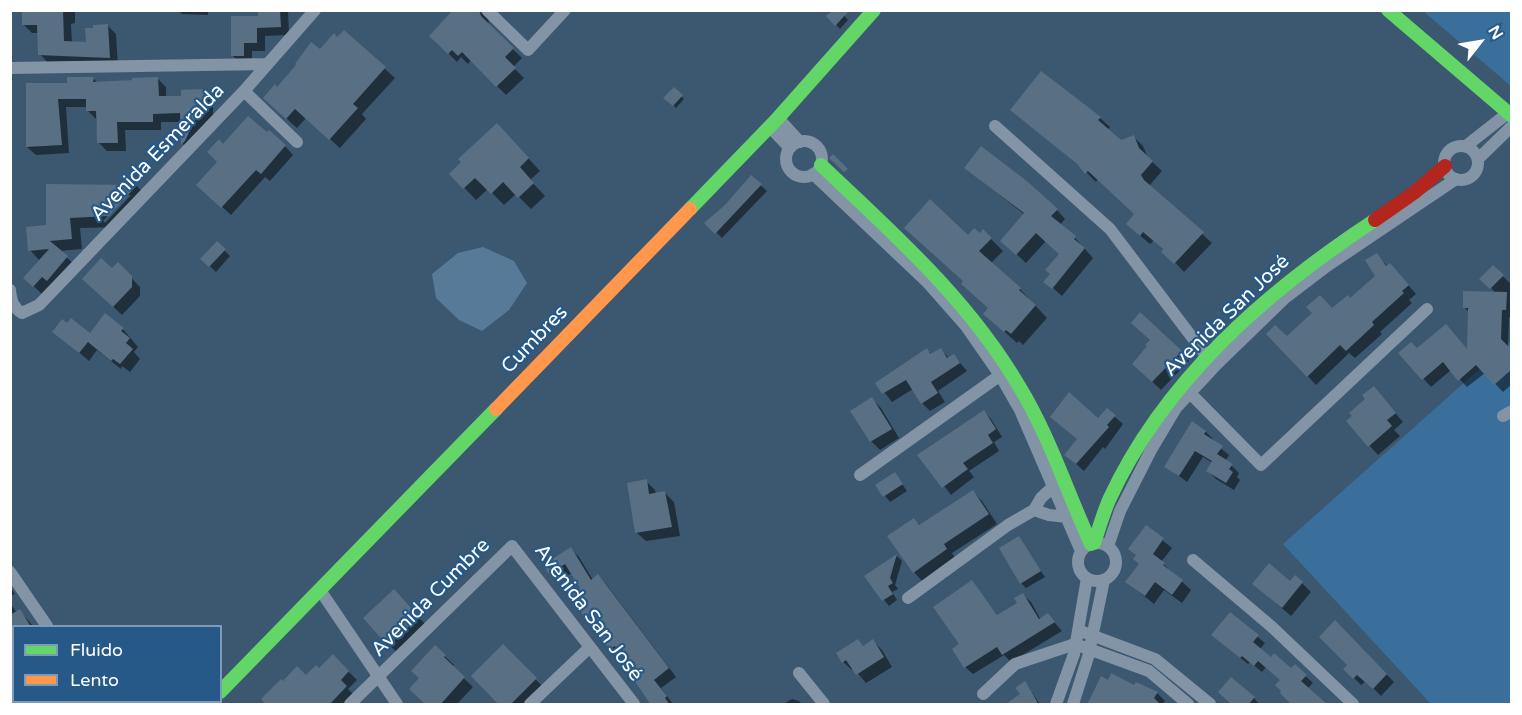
<!DOCTYPE html>
<meta charset="utf-8">
<style>
body{margin:0}
#map{position:relative;width:1522px;height:715px;overflow:hidden;background:#3c5871;font-family:"Varela Round",sans-serif}
canvas{display:block}
.frame{position:absolute;inset:0;border:12px solid #fff;pointer-events:none}
.legend{position:absolute;left:12px;top:625px;width:210px;height:78px;box-sizing:border-box;background:#265987;border:2px solid #7d9bb7;margin:0;padding:8px 10px;list-style:none;font-size:18px;color:#fff}
.legend li{display:flex;align-items:center;gap:12px;height:30px}
.legend b{width:30px;border:2px solid #7d9bb7}
.north{position:absolute;left:1450px;top:12px;width:60px;height:60px;-webkit-text-stroke:4px #265987;paint-order:stroke;rotate:59deg;font-size:16px;font-weight:700;line-height:24px;text-align:center;color:#fff}
.north::after{content:'';display:block;margin:auto;width:21px;height:27px;background:#fff;clip-path:polygon(50% 0,100% 100%,50% 72%,0 100%)}
</style>
<div id="map">
<canvas width="1522" height="715"></canvas>
<div class="frame"></div>
<ul class="legend">
<li><b style="height:8px;background:#63d668"></b>Fluido</li>
<li><b style="height:8px;background:#ff974d"></b>Lento</li>
</ul>
<div class="north">N</div>
</div>
<script>
const g = document.querySelector('canvas').getContext('2d');
g.lineJoin = 'round';
function paint(path, color) { g.fillStyle = color; g.fill(path, 'evenodd'); }
function trace(path, color, width, dash) { g.strokeStyle = color; g.lineWidth = width; g.lineCap = dash ? 'butt' : 'round'; g.setLineDash(dash || []); g.stroke(path); }
function label(font, color, halo, rows, align = 'center') {
  g.font = font + ' "Varela Round",sans-serif'; g.lineWidth = 4.5; g.setLineDash([]); g.textBaseline = 'middle'; g.strokeStyle = halo; g.fillStyle = color; for (const [text, x, y, turn = 0] of rows) {
    g.save(); g.translate(x, y); g.rotate((+turn || 0) * Math.PI / 180); g.textAlign = isNaN(turn) ? turn : align; if (halo) g.strokeText(text, 0, 0); g.fillText(text, 0, 0); g.restore();
  }
}
paint(new Path2D(`
 M1423,11H1511V86Z
 M1511,341V704H1431L1283,544Z`), '#3a6f9c');
paint(new Path2D(`
 M483,247L514,261L527,283L509,310L482,331L459,320L436,298L432,274L458,253Z`), '#587a99');
paint(new Path2D(`
 M23,10H75V23L71,24L72,43L88,44L108,26L116,34L118,66L48,63L40,54L39,33H32L24,25Z
 M178,10H208V15L182,14Z
 M259,10H288L289,35L265,36V51H252V64H241L232,55L260,17Z
 M455,10H480L488,18L489,26L522,58L513,67L524,78L506,95L471,60L468,64L461,57L457,62L431,36Z
 M827,10H839L848,20L840,29L828,16L830,14Z
 M344,32L395,78L362,114L366,119L340,148L306,118L297,128L275,108L277,89L298,65L338,39Z
 M93,78L98,83L157,78L166,87V98L183,97L204,91L213,99V121H206L191,152L183,144L182,122H161V130H125L126,151H107L98,142L96,119L88,111V107H66L69,153L36,155L27,147V85H69Z
 M674,89L684,99L676,108L666,98Z
 M1012,110L1100,118L1110,127L1107,130L1120,142L1134,137L1143,146L1148,158L1162,171L1149,186L1151,188L1212,243L1184,272L1154,240L1150,244L1137,233L1136,214L1098,179L1096,182L1084,170Z
 M509,137L540,171L530,180L545,196L531,209L516,194L504,205L488,189L476,200L451,174Z
 M224,146H285L293,155L270,181L265,177L231,215L207,193Z
 M966,168L1057,210L1065,219L1060,225L1075,238L1093,258L1062,296L1045,281L1051,274L1061,254L1046,241L1026,263L1011,249L1025,215Z
 M751,177L767,191L722,238L707,223L726,206Z
 M48,186H137L147,197L120,227L80,228L82,249L60,251L78,268L45,297L25,278L40,261L30,250L47,226ZM126,195H131L105,223L103,221Z
 M968,237L991,239L1003,251L991,263L1020,289L1047,318L1023,345L1019,341L1017,343L997,325L990,309Z
 M217,243L230,256L216,272L202,259Z
 M1377,255L1388,267L1398,273L1416,294L1409,300L1412,303L1380,332L1382,334L1355,358L1349,353L1316,385L1268,334L1287,339L1350,300L1377,276Z
 M118,264L140,287V296L122,315L84,279L112,270Z
 M1493,267L1512,285V317H1509L1508,349L1512,352V384L1503,392L1485,373L1467,387L1451,370L1431,387L1400,353L1417,350L1468,351L1470,313L1465,308L1496,293L1482,279Z
 M1140,314L1189,361L1161,390L1134,364L1149,346L1151,340Z
 M123,329L138,347L134,352L140,359L130,372L122,366L121,369L97,350L89,361L54,331L90,335Z
 M926,350L932,355L941,350L949,358L954,356L967,371L938,391L945,402L930,411L922,403L913,389L892,402L877,383Z
 M1374,388L1403,422L1394,430L1400,436L1378,455L1348,422Z
 M872,399L881,408L899,438L880,450L871,441Z
 M1107,410L1123,424L1105,449L1103,447L1084,471L1066,455Z
 M984,412L991,419L1002,437L994,442L999,451L969,471L974,477L951,495L920,455Z
 M1192,423L1206,432L1213,439L1212,441L1229,455L1226,460L1239,473L1237,477L1240,480L1234,490L1216,479L1208,471L1213,463L1203,457L1187,482L1166,466Z
 M895,474L907,491L890,502L877,486Z
 M646,481L655,490L656,495L665,493L674,502L680,536L646,541L637,533Z
 M973,492L982,501L997,524L952,553L955,558L922,581L914,572V520L921,526Z
 M1146,527L1172,548L1161,562L1191,590L1182,603L1164,590L1154,604L1127,582L1140,564L1137,556Z
 M1018,538L1045,577L1026,588L1021,583Z
 M571,549L579,557L593,580L598,576L606,584L676,677L661,688L673,704H653L635,672L622,654L619,656L612,648L571,598L582,589L572,573L558,581L550,573Z
 M897,556L902,561L895,585L898,589L892,592L897,600L889,606L866,577Z
 M972,582L998,616L1019,603L1023,595L1031,602L1041,620L1048,615L1062,631L1011,662L1004,655L973,674L965,667L961,645Z
 M1290,583H1302L1311,592L1291,616L1263,592Z
 M10,587L15,594L10,596Z
 M402,600L427,626L398,653L389,645Z
 M10,603L17,613L20,611L33,626H14V653L10,649Z
 M1230,614L1265,643L1260,649L1271,659L1291,670L1295,666L1313,683L1308,688L1282,680L1266,667L1262,672L1250,662L1248,664L1220,642Z
 M1335,622L1394,682L1381,696L1366,681L1361,685L1352,676Z
 M858,641L864,647L873,641L882,650L892,667L866,683L854,669L852,670L843,662Z
 M503,646L544,688L528,704H501Z
 M435,647L454,665L452,667L473,687L457,704H428L420,678Z
 M333,656L357,680L348,689L355,696L347,704H268L283,683L306,677L319,670Z
 M1108,682L1157,693L1165,701L1162,704H1089Z
 M1025,683L1040,704H1006L1022,694Z
 M1254,698L1259,704H1234Z
 M792,699L799,701L802,704H786L785,703Z
 M43,702H83L84,704H46Z`), '#0007');
paint(new Path2D(`
 M22,10H63L64,41L86,42L85,28H93V25L108,24L110,58L38,55L37,25H22Z
 M258,10H280L281,27L257,28V43H244V56H231V16H258Z
 M453,10H479L481,16L514,48L505,57L516,68L496,87L462,52L458,56L452,50L448,54L429,36Z
 M832,10H850L835,26L826,16Z
 M344,30L386,67L353,104L358,108L329,140L295,109L286,119L263,98L275,84L277,87L296,65L295,64L311,42L320,49L334,33L337,37Z
 M1041,71L1101,117L1098,120L1121,140L1134,135L1139,148L1153,161L1141,175L1144,180L1204,232L1174,264L1161,252L1163,249L1143,232L1140,236L1126,224L1134,214L1088,171L1085,174L1077,164L1010,110Z
 M67,77H94L93,82L132,80V78L158,77L159,96H181V90L205,89V113H198L185,141L181,145L180,113L153,114V122H117L118,143H97L96,111H86V99H58L62,145L26,147V83H67Z
 M674,87L683,95L673,106L663,98Z
 M248,116L267,132L269,130L286,145L261,174L256,170L221,208L196,185L217,162L207,152L219,139L223,144Z
 M497,123L529,158L520,167L534,183L518,198L503,182L491,194L475,178L463,189L449,174L461,162L458,159Z
 M981,146L1028,182L1058,209L1051,216L1076,236L1074,239L1085,248L1052,289L1043,282L1050,274L1045,270L1059,254L1051,247L1036,233L1016,255L1000,241L1024,213L964,168Z
 M833,154L848,169L844,172L829,158Z
 M751,175L762,184L715,234L704,223L725,205Z
 M46,184L137,185L109,216L70,218L72,239L50,241L68,256L47,281L42,277L33,287L23,278L49,249L28,251L26,227L46,225Z
 M930,199L968,235L974,228L980,233L983,229L992,238L979,251L1021,288L1019,290L1036,305L1011,334L1006,330L1004,332L983,314L988,308L961,284L963,281L904,228Z
 M217,241L226,249L209,267L200,259Z
 M1377,253L1386,266L1390,263L1409,285L1402,291L1404,293L1372,322L1374,325L1346,351L1340,345L1307,377L1266,334L1275,325L1287,336L1312,313L1306,307L1320,295L1332,308L1348,295L1350,298L1375,276L1365,260Z
 M101,258L112,268L118,262L132,276V287L113,307L82,279Z
 M1493,265L1504,275L1490,289L1479,279Z
 M1463,291L1507,292L1506,310H1502L1501,339L1512,350V369L1494,385L1476,365L1458,381L1443,362L1422,380L1398,353L1411,342L1417,348L1446,324L1467,349L1468,308H1463Z
 M1140,312L1182,351L1152,382L1132,364L1147,346L1145,345L1150,340L1131,323Z
 M105,313L124,328L121,331L130,338L126,343L133,349L120,364L113,359L111,361L88,342L79,353L52,332L62,319L67,323L71,318L90,333Z
 M927,348L930,354L941,348L947,358L954,354L960,363L931,382L938,393L921,404L906,380L882,394L875,383Z
 M1374,386L1396,413L1387,420L1392,426L1368,447L1346,421L1352,416L1349,413L1365,399L1362,395Z
 M1069,392L1098,418L1107,408L1116,415L1107,425L1109,427L1076,464L1064,455L1077,439L1050,417Z
 M872,397L892,429L870,442L850,411Z
 M984,410L996,429L988,435L993,443L963,463L968,469L942,488L917,455Z
 M1192,421L1206,431L1204,434L1223,446L1217,454L1233,464L1229,469L1233,472L1226,483L1206,471L1212,461L1195,451L1179,476L1164,467Z
 M895,472L903,484L883,497L875,485Z
 M647,479L649,494L665,491L672,527L635,533L627,483Z
 M973,490L989,514L944,544L947,549L913,573L887,536L914,518L919,525Z
 M1146,525L1164,538L1153,554L1165,563L1163,565L1183,580L1172,595L1155,582L1145,596L1125,582L1139,564L1133,559L1136,555L1128,549Z
 M1019,536L1041,571L1020,584L999,548Z
 M571,547L591,580L598,574L669,668L654,680L667,696L665,698L670,705H651L630,674L633,671L615,646L610,649L569,597L580,588L565,564L549,574L543,565Z
 M897,554L890,578L893,583L888,586L893,594L882,601L864,576Z
 M1269,563L1290,581L1295,575L1303,582L1282,608L1252,584Z
 M972,580L997,615L1017,603L1014,598L1023,593L1039,619L1048,613L1055,622L1002,655L997,647L964,668L952,649L959,644L933,607Z
 M394,589L419,617L388,646L363,618Z
 M20,609L31,627H10V615Z
 M1230,612L1259,635L1253,642L1271,657L1274,653L1291,668L1295,664L1307,675L1301,681L1328,705H1292L1280,693L1281,691L1275,685L1280,680L1258,661L1254,666L1242,656L1240,658L1211,635Z
 M1335,620L1387,674L1373,689L1357,675L1353,679L1343,669L1347,665L1319,637Z
 M858,639L863,646L873,639L884,657L856,675L846,660L842,663L836,653Z
 M503,644L537,678L510,705H499L471,676Z
 M435,645L446,655L444,657L465,677L440,705H426L409,689L419,678L411,671Z
 M333,654L349,671L341,680L347,686L329,705H266L261,699L281,679L283,681L297,666L306,675L316,665L319,668Z
 M1111,673L1134,685L1136,682L1158,692L1154,698L1161,705H1087L1101,676L1108,680Z
 M1231,677L1255,697L1248,705H1232L1218,692Z
 M1025,681L1039,705H1004L1020,694L1015,688Z`), '#596f83');
trace(new Path2D(`
 M487,10L528,50L565,10
 M10,68L268,64
 M244,91L297,142
 M778,118L800,142
 M995,126L1110,229L1207,357
 M770,127L790,148
 M786 159a18 18 0 1 1 36 0a18 18 0 1 1-36 0Z
 M1466,146L1508,113
 M1444 163a17 17 0 1 1 34 0a17 17 0 1 1-34 0Z
 M1478,159L1512,126
 M813,174L928,283L966,326L1000,375L1020,410L1081,551
 M10,290C11,300 13,308 22,313L39,305L244,91L315,10
 M1184,387L1261,465L1427,309
 M1503,416L1512,411
 M860,475L1006,371
 M1034,510L1049,515L1067,517
 M1078 562a19 19 0 1 1 38 0a19 19 0 1 1-38 0Z
 M1108,546L1120,511L1151,450L1176,408L1217,364L1285,298L1327,266L1456,179
 M1193,560L1272,627L1353,704
 M10,572L47,626
 M320,590L397,704
 M908,598L1008,525L1034,510L1041,498L1054,486
 M1078,630L1155,659L1210,704
 M799,673L824,704
 M983,694L1015,664L1075,644L1149,671L1188,704
 M97,702L99,704
 M350,704L512,546L634,704
 M530,704L590,647
 M1056,704L1074,654L1087,578
 M1073,704L1088,657L1104,580`), '#8394a6', 12);
trace(new Path2D(`
 M1388,10L1512,116
 M821,165C893,233 968,299 1019,386C1049,435 1067,492 1091,544
 M690,209L778,118L874,10
 M1094,543C1099,529 1103,514 1109,500C1164,380 1267,291 1375,220
 M220,692L496,409`), '#63d668', 14);
trace(new Path2D(`
 M496,409L690,209
 M208,704L211,702`), '#ff974d', 14);
trace(new Path2D(`
 M1375,220L1415,192L1445,166`), '#b3261e', 14);
label('20px', '#fff', '#265987', [
 ["Avenida Esmeralda",158,153,-46],
 ["Avenida San José",1227,316,-44],
 ["Cumbres",535,340,-46],
 ["Avenida Cumbre",431,598,-45],
 ["Avenida San José",588,613,53]
]);
</script>
